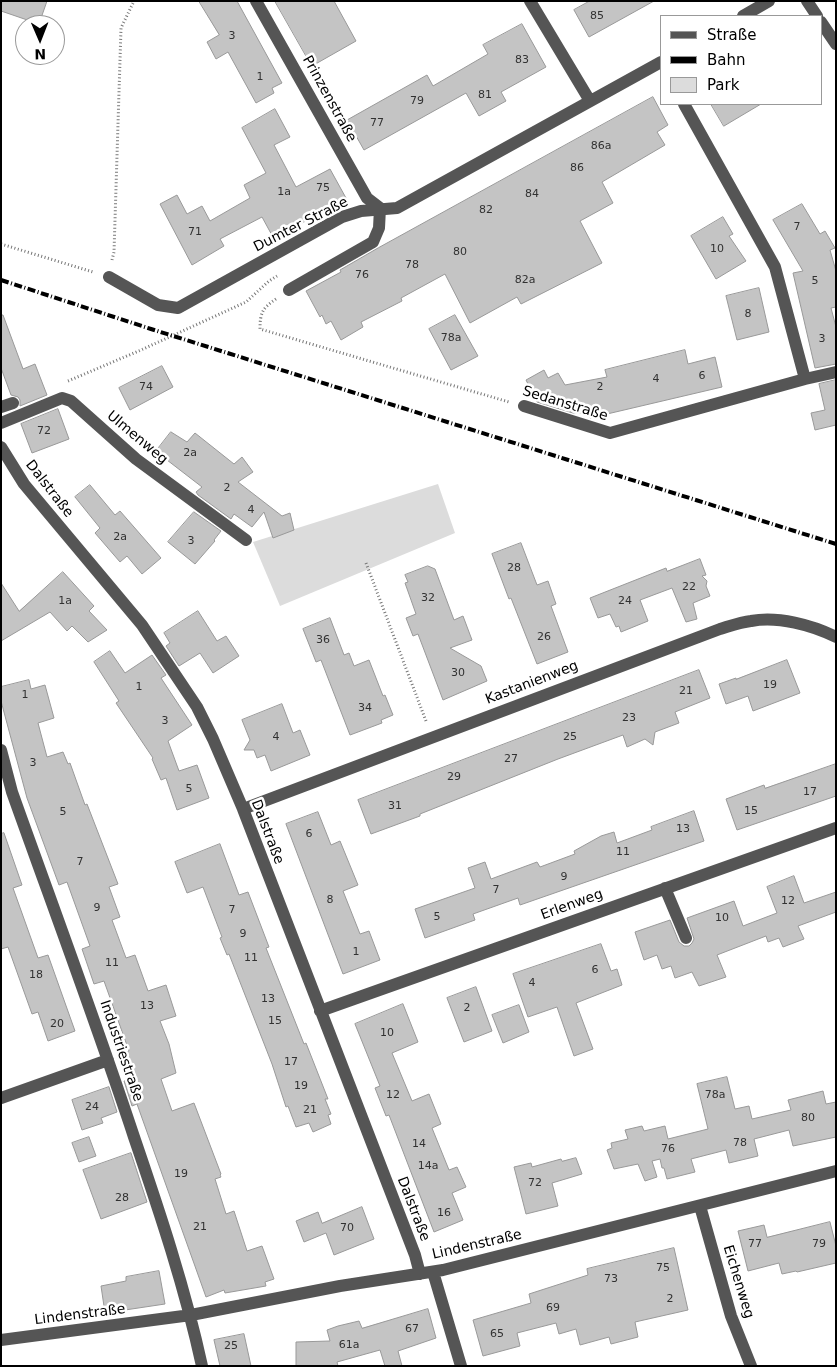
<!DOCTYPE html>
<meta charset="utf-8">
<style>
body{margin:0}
#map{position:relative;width:837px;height:1367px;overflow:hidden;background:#fff;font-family:"DejaVu Sans",sans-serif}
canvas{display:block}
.frame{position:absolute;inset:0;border:2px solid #000;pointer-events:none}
.legend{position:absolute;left:660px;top:15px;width:162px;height:90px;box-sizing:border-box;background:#fff;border:1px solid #999;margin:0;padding:6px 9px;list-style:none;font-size:15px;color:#000}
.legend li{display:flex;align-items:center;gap:10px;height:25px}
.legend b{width:25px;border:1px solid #999}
.north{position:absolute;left:15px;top:15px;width:50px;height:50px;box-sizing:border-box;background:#fff;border:1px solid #999;border-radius:50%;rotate:179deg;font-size:14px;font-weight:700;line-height:20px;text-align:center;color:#000}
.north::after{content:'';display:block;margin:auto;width:18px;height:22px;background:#000;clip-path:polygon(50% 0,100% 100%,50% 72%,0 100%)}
</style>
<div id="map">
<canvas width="837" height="1367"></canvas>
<div class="frame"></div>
<ul class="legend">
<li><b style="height:6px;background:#555"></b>Straße</li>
<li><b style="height:6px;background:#000"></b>Bahn</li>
<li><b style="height:14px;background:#dcdcdc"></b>Park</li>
</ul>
<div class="north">N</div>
</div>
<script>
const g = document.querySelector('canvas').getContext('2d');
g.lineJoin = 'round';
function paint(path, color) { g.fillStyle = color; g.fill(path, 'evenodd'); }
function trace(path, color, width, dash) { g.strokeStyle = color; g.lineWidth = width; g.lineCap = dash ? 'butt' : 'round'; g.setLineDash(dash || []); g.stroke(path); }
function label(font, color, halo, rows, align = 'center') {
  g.font = font + ' "DejaVu Sans",sans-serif'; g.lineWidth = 5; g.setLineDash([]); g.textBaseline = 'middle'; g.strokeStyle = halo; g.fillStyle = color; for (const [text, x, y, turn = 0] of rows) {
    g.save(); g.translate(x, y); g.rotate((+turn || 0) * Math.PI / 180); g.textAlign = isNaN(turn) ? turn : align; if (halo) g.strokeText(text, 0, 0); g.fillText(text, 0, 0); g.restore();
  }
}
paint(new Path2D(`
 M438,484L455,533L280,606L253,542Z`), '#dcdcdc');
const building = new Path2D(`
 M1,1H47L39,24L1,11Z
 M199,1H237L282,83L272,88L274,93L256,103L228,52L216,59L207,42L219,35Z
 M275,1H334L356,41L312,66Z
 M590,1H654L589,37L574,10Z
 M522,24L546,67L501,92L506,101L479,116L466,93L364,150L347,120L427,75L433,86L488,54L483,45Z
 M653,97L668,125L657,132L665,145L602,182L613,203L580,221L602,263L521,304L517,297L470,323L445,274L401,298L402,301L361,322L363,327L341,340L331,321L326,324L322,315L320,317L306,291L341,272L340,270L378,248Z
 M711,104H761L724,126Z
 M275,109L290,137L274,145L296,187L330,169L346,198L274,239L262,217L220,239L224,246L192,265L160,204L177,195L187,214L202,206L210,221L250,198L244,185L266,173L242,128Z
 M802,204L820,234L825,231L835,248L830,250L836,271V307L831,308L836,327V364L815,368L793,273L803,271L773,220Z
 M723,217L733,234L729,236L746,261L716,279L691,236Z
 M759,288L769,332L737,340L726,296Z
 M1,315H3L23,369L35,364L47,395L20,406V400L18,397L11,395L1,368Z
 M455,315L478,356L451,370L429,329Z
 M685,350L688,364L715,357L722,387L590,418L587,413H573L537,402L526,380L544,370L548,378L558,373L565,385L607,377L605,370Z
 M162,366L173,387L130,410L119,388Z
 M836,380V425L815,430L811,413L825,410L819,384Z
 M58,409L69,439L32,453L21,424Z
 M171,432L187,442L195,433L234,464L242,457L253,472L238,482L282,516L290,513L294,530L273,538L264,512L252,527L234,514L231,519L198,495L196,492L202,487L167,460L168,458L157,450Z
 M90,485L115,515L120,511L161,558L142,574L127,556L120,562L95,533L100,528L75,497Z
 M194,512L221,531L214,540L215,541L195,564L168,542Z
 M521,543L537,585L548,581L556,604L551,606L568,652L537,664L511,598L509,599L492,554Z
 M700,559L706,575L702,576L707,581L706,586L710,596L693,603L697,619L686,622L672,588L640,600L648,621L621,632L619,626L616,627L610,614L598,618L590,598L666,568L667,571Z
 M428,566L435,569L454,620L463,616L472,640L450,648L481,666L487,681L443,700L418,634L413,636L406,618L416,614L405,583L408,582L405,575Z
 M63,572L94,606L89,611L107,630L88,642L72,626L67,631L50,612L1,641V583L19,611Z
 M198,611L217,641L226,636L239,656L213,673L200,653L179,666L166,646L170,643L164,633Z
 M330,618L344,655L349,653L354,666L369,660L383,696L385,695L393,715L381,720L382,723L350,735L321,660L316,662L303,629Z
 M110,651L125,673L152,655L166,675L161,678L192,725L168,741L179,771L197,765L209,798L177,810L166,778L161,780L152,759L153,758L116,703L119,701L94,662Z
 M787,660L800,693L753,711L748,696L726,704L719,684L736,678V679Z
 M699,670L710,698L675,712L679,723L655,732L653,745L645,739L627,747L623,735L558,759L420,814V816L371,834L358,800Z
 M29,680L31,689L45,685L54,718L38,723L47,757L63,752L68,764L70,763L85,805L87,804L118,884L109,887L120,917L112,920L126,958L135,955L148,991L166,985L176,1016L160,1021L169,1044L176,1073L161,1079L172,1111L194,1103L221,1174L220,1175L221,1177L215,1179L226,1214L234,1211L247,1251L262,1246L274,1279L265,1282L266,1286L225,1293L224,1290L206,1297L137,1104L132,1106L124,1081L128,1080L119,1055L129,1051L104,981L94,984L82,949L90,946L67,882L59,885L27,798L1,701V687Z
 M282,704L293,733L300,730L310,755L271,771L265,755L257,758L254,750H244L250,740L242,720Z
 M836,764V796L737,830L726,799L764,785L765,788Z
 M694,811L704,841L520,905L518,898L473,914L475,920L425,938L415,909L475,888L468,868L485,862L491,879L537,862L540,867L575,854L574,851L601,836L614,832L617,843L652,830L651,827Z
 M318,812L331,845L340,841L358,885L343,891L360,934L369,931L380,960L343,974L286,824Z
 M4,833L22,885L13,888L38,958L48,955L75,1031L48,1041L38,1012L32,1014L8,947L1,949V834Z
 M220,844L239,895L248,892L269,947L266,948L304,1044L306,1043L328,1099H325L331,1114L328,1115L331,1124L313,1132L309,1123L296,1127L288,1106L286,1107L272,1064L229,954L227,955L220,938L222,937L203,887L187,893L175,862Z
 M794,876L804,903L836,892V912L798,926L804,939L783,947L779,938L768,942L766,936L717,955L726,977L699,986L692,972L675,978L671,966L662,969L657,955L644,960L635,932L670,920L679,942L684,946H689L692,943L694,939L687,918L734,901L743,926L777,913L767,887Z
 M601,944L611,971L617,969L622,985L576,1003L593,1049L574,1056L557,1007L528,1017L513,974Z
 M476,987L492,1031L464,1042L447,998Z
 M403,1004L418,1042L392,1053L412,1101L429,1094L441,1124L432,1128L449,1170L457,1167L466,1187L452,1193L463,1220L434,1232L389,1115L386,1116L375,1088L380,1086L355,1024Z
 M519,1005L529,1032L503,1043L492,1015Z
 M727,1077L735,1109L749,1106L752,1119L791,1110L788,1100L823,1091L826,1104L836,1102V1137L793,1146L789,1130L754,1139L758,1156L729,1163L726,1150L691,1159L695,1172L667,1179L664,1168H662L660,1159L652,1161L657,1177L645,1181L638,1164L614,1169L607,1150L612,1148L611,1143L628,1139L625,1130L642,1126L644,1131L665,1126L668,1139L708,1129L697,1084Z
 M109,1087L117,1112L101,1118L103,1123L82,1130L72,1100Z
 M89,1137L96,1156L79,1162L72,1143Z
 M131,1153L147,1202L101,1219L83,1170Z
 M576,1158L582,1174L552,1183L558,1206L526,1214L514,1167L531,1163L532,1167L561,1159L562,1161Z
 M362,1207L374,1239L334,1255L326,1233L304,1242L296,1221L318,1212L322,1223Z
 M830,1222L836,1246V1263L797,1272L796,1271L782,1274L779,1263L748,1271L738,1231L764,1225L767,1237Z
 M674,1248L688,1310L635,1322L638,1337L611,1344L609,1337L580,1345L576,1329L559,1334L556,1323L517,1333L520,1346L483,1356L473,1320L531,1303L529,1294L588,1275L587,1269Z
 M159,1271L165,1304L105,1313L101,1286L126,1281V1277Z
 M428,1309L436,1338L398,1351L402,1366H385L380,1350L337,1362L338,1366H296V1342L330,1341L327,1330L338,1326L359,1321L362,1328Z
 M244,1334L251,1366H220L214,1340Z`);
paint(building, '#c4c4c4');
trace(building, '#999', 1);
trace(new Path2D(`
 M1,244L93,272
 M112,260L114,252L121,28L134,1
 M276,299C263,308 260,312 260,329L509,402
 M68,381L141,350L246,302L269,281L277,276
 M366,563L426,721`), '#777', 3, [1, 2.5]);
trace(new Path2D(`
 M256,1L367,198L380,208
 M530,1L590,101
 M807,1L817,16
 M743,16L769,1
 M821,22L836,44
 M109,277L158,305L178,308L342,217L361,211L397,208L661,62
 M289,290L373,242L379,228L380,208
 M805,379L836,372
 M524,406L610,433L805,379L775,267L684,104
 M1,407L13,403
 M1,423L62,398L71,401L136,459L246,540
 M1,447L24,484L142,625L197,707L213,739L243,809L415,1255L420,1274
 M1,750L12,792C53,907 96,1022 134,1137C160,1213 185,1288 202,1366
 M243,809L720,629C730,626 741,622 751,621C778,616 812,625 836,637
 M665,888L686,938
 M320,1011L836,828
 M1,1098L108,1060
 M700,1206L731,1316L751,1366
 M433,1272L461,1366
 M1,1340L191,1315L340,1286L443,1270L836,1171`), '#555', 12);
trace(new Path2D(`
 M1,280L151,329L836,544`), '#000', 4, [8, 2.5, 1, 2.5]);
label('11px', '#313131', null, [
 ["85",597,16],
 ["3",232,36],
 ["83",522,60],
 ["1",260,77],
 ["81",485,95],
 ["79",417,101],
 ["77",377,123],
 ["86a",601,146],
 ["86",577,168],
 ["75",323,188],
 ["1a",284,192],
 ["84",532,194],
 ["82",486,210],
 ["7",797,227],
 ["71",195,232],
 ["10",717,249],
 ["80",460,252],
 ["78",412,265],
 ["76",362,275],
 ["82a",525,280],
 ["5",815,281],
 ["8",748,314],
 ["78a",451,338],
 ["3",822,339],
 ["6",702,376],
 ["4",656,379],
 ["74",146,387],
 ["2",600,387],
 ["72",44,431],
 ["2a",190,453],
 ["2",227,488],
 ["4",251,510],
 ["2a",120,537],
 ["3",191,541],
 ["28",514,568],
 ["22",689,587],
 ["32",428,598],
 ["1a",65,601],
 ["24",625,601],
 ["26",544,637],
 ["36",323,640],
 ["30",458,673],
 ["19",770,685],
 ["1",139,687],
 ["21",686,691],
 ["1",25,695],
 ["34",365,708],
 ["23",629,718],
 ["3",165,721],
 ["4",276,737],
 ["25",570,737],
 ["27",511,759],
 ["3",33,763],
 ["29",454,777],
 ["5",189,789],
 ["17",810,792],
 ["31",395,806],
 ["15",751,811],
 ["5",63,812],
 ["13",683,829],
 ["6",309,834],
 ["11",623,852],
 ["7",80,862],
 ["9",564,877],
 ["7",496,890],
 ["8",330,900],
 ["12",788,901],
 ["9",97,908],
 ["7",232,910],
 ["5",437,917],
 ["10",722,918],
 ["9",243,934],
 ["1",356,952],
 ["11",251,958],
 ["11",112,963],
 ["6",595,970],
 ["18",36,975],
 ["4",532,983],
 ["13",268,999],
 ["13",147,1006],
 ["2",467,1008],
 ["15",275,1021],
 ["20",57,1024],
 ["10",387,1033],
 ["17",291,1062],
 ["19",301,1086],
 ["12",393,1095],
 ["78a",715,1095],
 ["24",92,1107],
 ["21",310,1110],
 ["80",808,1118],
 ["78",740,1143],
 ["14",419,1144],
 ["76",668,1149],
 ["14a",428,1166],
 ["19",181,1174],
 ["72",535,1183],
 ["28",122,1198],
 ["16",444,1213],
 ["21",200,1227],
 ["70",347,1228],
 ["77",755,1244],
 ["79",819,1244],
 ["75",663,1268],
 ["73",611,1279],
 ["2",670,1299],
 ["69",553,1308],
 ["67",412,1329],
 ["65",497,1334],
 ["61a",349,1345],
 ["25",231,1346]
]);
label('14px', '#000', '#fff', [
 ["Prinzenstraße",329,99,61],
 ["Dumter Straße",301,225,-27],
 ["Sedanstraße",565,404,17],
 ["Ulmenweg",137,438,40],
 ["Dalstraße",49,489,52],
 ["Kastanienweg",532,683,-21],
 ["Dalstraße",267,832,69],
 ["Erlenweg",572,905,-20],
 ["Industriestraße",121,1051,71],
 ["Dalstraße",413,1209,69],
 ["Lindenstraße",477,1245,-13],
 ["Eichenweg",738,1282,73],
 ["Lindenstraße",80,1315,-7]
]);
</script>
